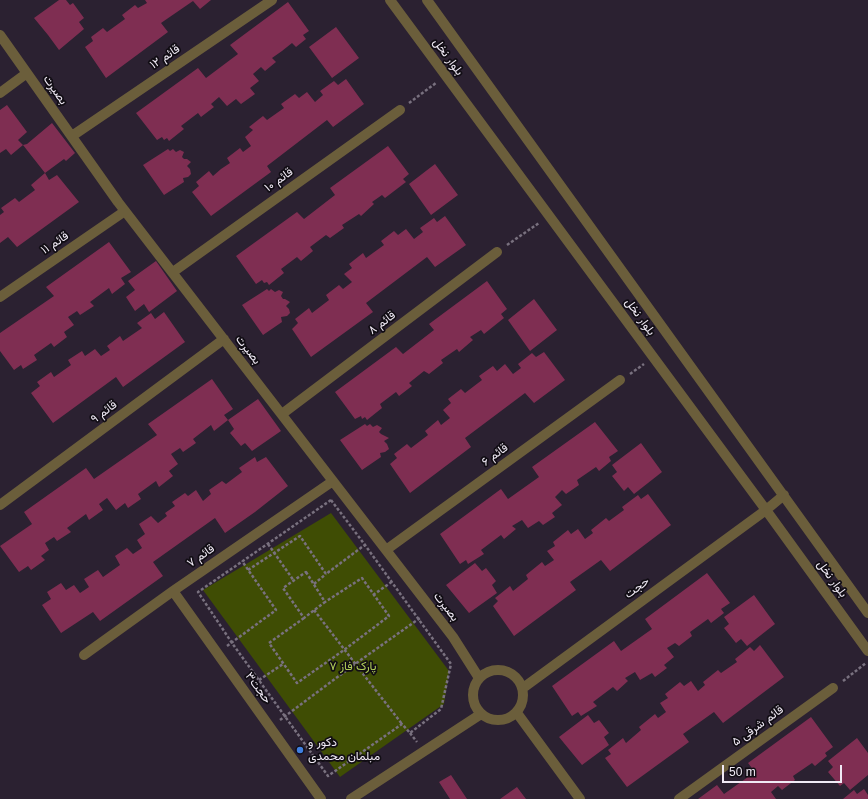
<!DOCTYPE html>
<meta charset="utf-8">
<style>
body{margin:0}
#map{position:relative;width:868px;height:799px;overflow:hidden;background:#2b2131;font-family:Arial,sans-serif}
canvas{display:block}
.scale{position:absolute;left:722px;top:765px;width:120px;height:18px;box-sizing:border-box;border:2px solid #f0eaf5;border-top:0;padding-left:5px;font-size:12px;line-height:14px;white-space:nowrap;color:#f0eaf5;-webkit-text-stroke:3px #110d14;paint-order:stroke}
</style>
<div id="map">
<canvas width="868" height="799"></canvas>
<div class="scale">50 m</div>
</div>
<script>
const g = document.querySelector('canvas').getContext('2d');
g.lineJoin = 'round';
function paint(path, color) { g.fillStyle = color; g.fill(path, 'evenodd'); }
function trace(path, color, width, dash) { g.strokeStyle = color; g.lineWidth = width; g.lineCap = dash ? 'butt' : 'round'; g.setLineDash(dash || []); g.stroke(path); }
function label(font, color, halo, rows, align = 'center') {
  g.font = font + ' Arial,Vazirmatn,sans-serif'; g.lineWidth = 3.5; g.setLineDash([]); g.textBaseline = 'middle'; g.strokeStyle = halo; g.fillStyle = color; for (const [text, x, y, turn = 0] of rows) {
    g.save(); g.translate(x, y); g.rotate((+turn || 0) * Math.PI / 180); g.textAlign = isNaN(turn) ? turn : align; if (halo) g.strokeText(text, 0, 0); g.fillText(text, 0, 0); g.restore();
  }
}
paint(new Path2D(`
 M331,513L449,671L444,704L340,777L203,590Z`), '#3f4d04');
paint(new Path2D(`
 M59,0H66L70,5L73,3L84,18L79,22L84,29L59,50L48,35L34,18Z
 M145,0H211L200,9L193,1L161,23L168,32L106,78L85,47L93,41L91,37L103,28L107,32L125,19L122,15L135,5L138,8L147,3Z
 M288,2L309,31L303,35L306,39L296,47L292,43L282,51L272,58L276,62L265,71L261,67L253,74L259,81L250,88L255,94L241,104L236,99L227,106L219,97L211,104L214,107L201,117L198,113L181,126L184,129L169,141L167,138L164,140L162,137L157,140L136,113L198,68L206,78L238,54L230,45Z
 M336,27L359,58L332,78L309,47Z
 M346,79L364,104L333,127L327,120L267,166L271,172L211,216L192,192L199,186L196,182L209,171L213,176L221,169L230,163L227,158L240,148L243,152L251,146L245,137L253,130L249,127L263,116L267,120L284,108L281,104L295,94L299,98L307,92L315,102L323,95L320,91L334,81L338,85Z
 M7,105L27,132L18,140L23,145L11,155L6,149L0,153V110Z
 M52,123L75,153L66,161L64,159L45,173L23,145L27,144Z
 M388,146L409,174L403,179L406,182L385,198L382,195L372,202L374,204L361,216L359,214L342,225L344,228L330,238L326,235L310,247L313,251L301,261L297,257L281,269L284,273L269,285L267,282L264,283L262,280L256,284L236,256L297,212L304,219L335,195L330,188Z
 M168,149L170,151L173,149L176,152L180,150L184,152L182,157L184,159H187L191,162L187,166L190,169L191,174L188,177L183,178L184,182L164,195L143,165Z
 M435,164L458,195L431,215L409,184Z
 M45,173L49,180L57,175L79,202L17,247L8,237L0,243V215L4,212L1,208L15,198L19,202L35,190L31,185Z
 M445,216L466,245L435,267L427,257L366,303L373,312L311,357L292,329L298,323L295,319L309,308L312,313L329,300L326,295L339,285L343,289L352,282L344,274L352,268L349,264L363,253L366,258L384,245L381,241L394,231L398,235L406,229L414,239L423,232L420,228L434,218L437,222Z
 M109,242L131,272L121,278L125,284L112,294L109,288L90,302L94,306L80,315L77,311L68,317L74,325L64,332L67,337L54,347L51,343L34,355L37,360L23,369L21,365L14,370L0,351V333L54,296L46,287Z
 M156,261L177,291L149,312L144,304L135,311L126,297L135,290L128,281Z
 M487,281L507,309L501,314L504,318L484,334L481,330L470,337L473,340L459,352L457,349L441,360L443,363L429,374L424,371L409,383L412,386L399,396L396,392L380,404L382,408L367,420L365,417L362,419L361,416L355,419L335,392L396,347L403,354L434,330L429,324Z
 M267,289L269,291L271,289L275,292L279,290L283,292L281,296L283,299H285L290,302L286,306L289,309L290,313L287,316L281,317L282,322L263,335L242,305Z
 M534,299L557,330L530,351L508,320Z
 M164,312L185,342L123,387L116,377L53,423L31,393L40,386L37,382L51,372L54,377L71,365L68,360L82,351L85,356L95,349L101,356L110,350L107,346L120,336L123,341L142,328L137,323L151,313L155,319Z
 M544,352L565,380L534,403L525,393L465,438L471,447L410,493L390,464L397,458L394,454L407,444L411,448L428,435L425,431L438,420L441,425L450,418L443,410L451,403L448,399L461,389L465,393L482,380L479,376L493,366L497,371L505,364L513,374L521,368L518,364L532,353L536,357Z
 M212,379L233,409L224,415L228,420L214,431L211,425L193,439L196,443L183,452L180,448L171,454L178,464L169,471L173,476L159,487L156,481L138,494L141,499L128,508L125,503L116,510L107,498L99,504L103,510L89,520L86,514L67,528L71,532L57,541L54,537L45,543L49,550L41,556L45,560L31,570L28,566L19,572L0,546L32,524L24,512L86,468L94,479L157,435L148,424Z
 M258,399L281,431L252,451L245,443L241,446L230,433L234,429L228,420Z
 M595,422L618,451L609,457L611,461L599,471L596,467L577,480L579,485L566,494L562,490L555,497L562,505L552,513L555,517L543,525L539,521L528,528L522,520L512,526L516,529L504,539L501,535L481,550L484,554L468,564L466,560L460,564L440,534L501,489L508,499L539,477L532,467Z
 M365,424L367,426L370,424L373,427L377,425L382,428L379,432L381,434L389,438L384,441L387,444L389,449L385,452L380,453L381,457L362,470L340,440Z
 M641,443L662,472L634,494L628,487L624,491L612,476L617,472L612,465Z
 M255,457L257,462L266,457L288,486L255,512L225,533L215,518L153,562L163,576L100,621L93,612L61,633L42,605L51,599L47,592L61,583L66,590L74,585L80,593L89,587L84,579L98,570L103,577L120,565L115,556L127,548L133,554L142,548L137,540L145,534L139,524L151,516L158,523L167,516L165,513L175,506L172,502L185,493L188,496L196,490L203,501L211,494L209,490L222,481L226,484L242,472L239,468Z
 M648,494L671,525L610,571L601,560L570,582L576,590L514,636L493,606L498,601L495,598L510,586L513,591L528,579L526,575L542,562L545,566L554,560L547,551L555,546L553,542L568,530L571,534L578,529L585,539L593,533L591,530L606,518L609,521L624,510L622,507L638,495L641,499Z
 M475,563L482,571L486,568L496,581L492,585L497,593L469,613L446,585Z
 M707,573L730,603L721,609L724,613L711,623L708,619L690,632L692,636L679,646L675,643L667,648L674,657L664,665L667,668L655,677L652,673L640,680L635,672L625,678L628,681L617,691L613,687L593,702L597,706L581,716L578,712L572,716L552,686L614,641L621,651L652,629L645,619Z
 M754,595L775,624L747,646L741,639L736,643L724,628L729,624L724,617Z
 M760,645L784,677L723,723L714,712L683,734L689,742L627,787L605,758L611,754L608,750L623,738L626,743L641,730L639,727L655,714L658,718L666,712L660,703L668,698L665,694L680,682L684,686L691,681L698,691L705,685L703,682L718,670L721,673L737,662L735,659L750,647L754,651Z
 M588,715L594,723L599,720L609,733L604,737L609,745L582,765L559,737Z
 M811,717L833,747L825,753L827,756L815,766L812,763L793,776L795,780L782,790L778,786L771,792L776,799H698L717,785L724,794L755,772L748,763Z
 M857,738L868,753V775L850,790L844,783L840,786L828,772L833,767L828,761Z
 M451,775L467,799H450L439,782Z
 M517,787L526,799H500Z
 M864,789L868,795V799H843L854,790L857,794Z`), '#7f2e52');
trace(new Path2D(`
 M409,103L436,83
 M507,245L539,223
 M630,374L644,364
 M331,500L365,545L443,653L451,664L441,709L410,733L402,724L328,776L232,643L198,592Z
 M268,544L294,581
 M248,570L300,536L326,574L366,544
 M306,572L325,602L304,618L283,588Z
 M314,584L326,574
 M373,595L393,581
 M314,610L367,679L402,724
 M304,618L269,643L297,683L344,650L389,616L362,578L325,602
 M227,646L276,610L242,561
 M259,680L283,664
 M843,681L866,663
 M280,720L355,664L420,618
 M410,733L417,742`), '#79717f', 2.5, [3, 2]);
trace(new Path2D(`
 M390,0L766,510L868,651
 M427,0L868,613
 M0,35L118,202L453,637L479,678
 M0,93L27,73
 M72,136L272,0
 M173,272L400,110
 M0,297L125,211
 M282,414L497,252
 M0,505L224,339
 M386,550L620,380
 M173,591L321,799
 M84,655L173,591L333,481
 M473 695a25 25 0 1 1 50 0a25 25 0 1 1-50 0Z
 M523,688L766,510L784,495
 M517,713L580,799
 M351,799L481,714
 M679,799L833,688`), '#6b5e3b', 10);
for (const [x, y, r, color] of [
 [300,750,4,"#3f7fe0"]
]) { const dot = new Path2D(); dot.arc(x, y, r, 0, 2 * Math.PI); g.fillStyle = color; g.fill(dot); trace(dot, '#110d14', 1.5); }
label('12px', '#f0eaf5', '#110d14', [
 ["قائم ۱۲",165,57,-34],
 ["بلوار نخل",448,57,54],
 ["بصیرت",55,90,55],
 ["قائم ۱۰",279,180,-36],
 ["قائم ۱۱",55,243,-34],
 ["بلوار نخل",640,317,54],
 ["قائم ۸",382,323,-37],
 ["بصیرت",248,350,52],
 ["قائم ۹",104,412,-37],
 ["قائم ۶",495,455,-36],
 ["قائم ۷",201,556,-35],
 ["بلوار نخل",832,579,54],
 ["حجت",637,588,-36],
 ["بصیرت",446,607,52],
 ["حجت۳",258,688,54],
 ["قائم شرقی ۵",758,726,-36]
]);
label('12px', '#b2cf59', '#110d14', [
 ["پارک فاز ۷",353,667]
]);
label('12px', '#f0eaf5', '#110d14', [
 ["دکور و",308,743],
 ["مبلمان محمدی",308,757]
], 'left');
</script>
